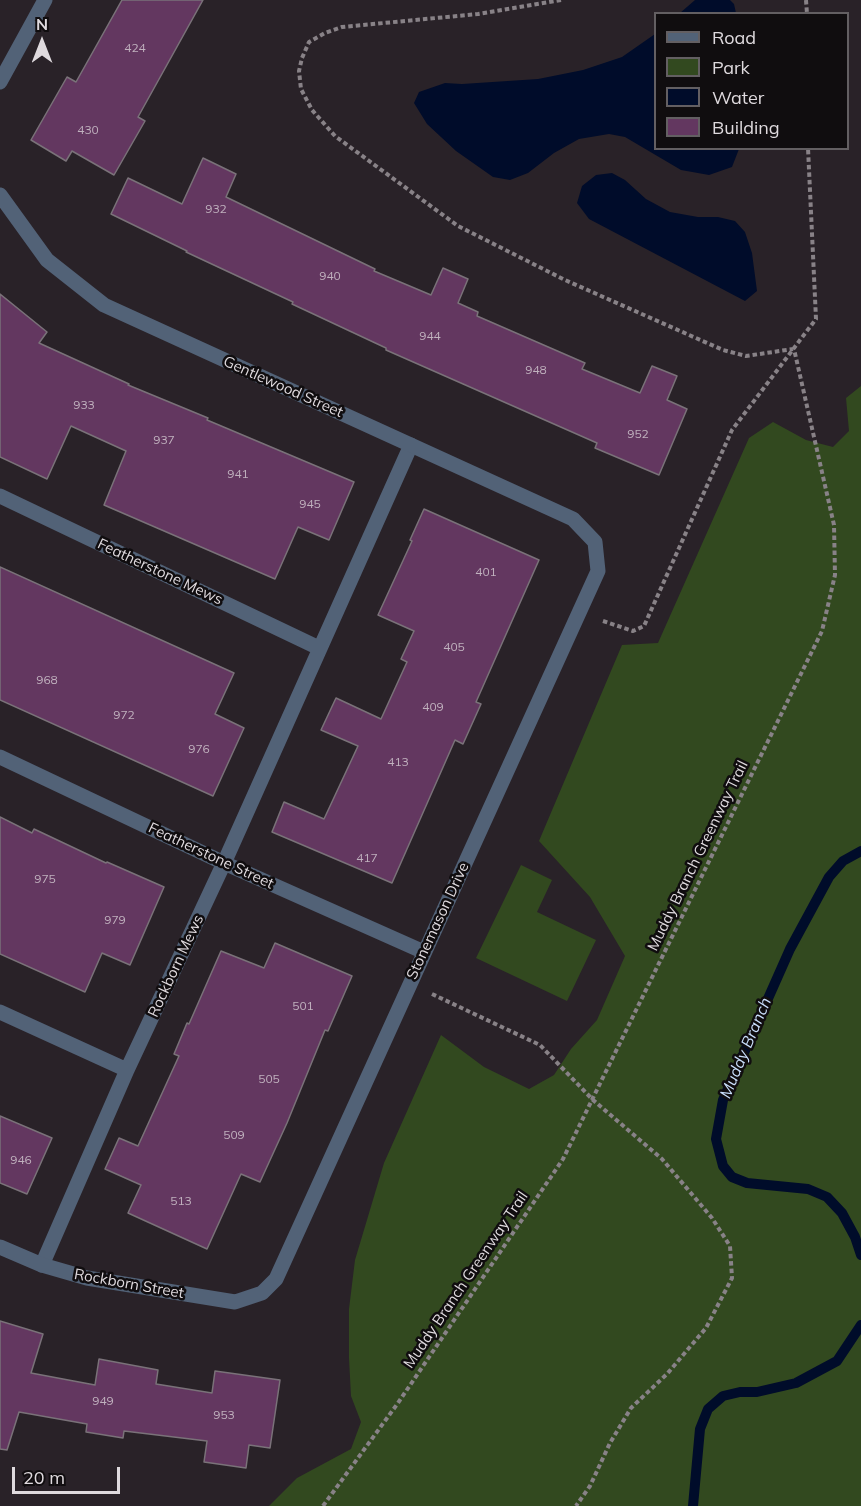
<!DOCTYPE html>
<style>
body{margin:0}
#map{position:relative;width:861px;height:1506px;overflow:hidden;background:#292228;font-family:Mulish,sans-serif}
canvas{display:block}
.legend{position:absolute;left:654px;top:12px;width:195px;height:138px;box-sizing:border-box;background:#100d0f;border:2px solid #635f62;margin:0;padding:8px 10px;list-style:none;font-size:18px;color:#dfdade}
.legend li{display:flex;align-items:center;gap:12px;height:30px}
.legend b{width:30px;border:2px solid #635f62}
.north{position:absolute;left:12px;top:12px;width:60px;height:60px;-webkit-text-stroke:4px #100d0f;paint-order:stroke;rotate:0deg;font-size:16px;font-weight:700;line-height:24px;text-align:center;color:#dfdade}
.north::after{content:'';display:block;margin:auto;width:21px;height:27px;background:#dfdade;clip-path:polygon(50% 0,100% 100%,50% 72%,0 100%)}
.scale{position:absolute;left:12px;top:1467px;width:108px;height:27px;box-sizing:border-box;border:3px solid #dfdade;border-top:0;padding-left:8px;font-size:18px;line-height:21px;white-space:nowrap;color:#dfdade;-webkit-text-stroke:4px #100d0f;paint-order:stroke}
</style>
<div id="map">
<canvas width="861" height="1506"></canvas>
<ul class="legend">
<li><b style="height:8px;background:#526277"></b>Road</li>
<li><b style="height:16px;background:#32491f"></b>Park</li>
<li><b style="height:16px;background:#000c2a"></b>Water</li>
<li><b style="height:16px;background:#633760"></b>Building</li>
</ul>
<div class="north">N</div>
<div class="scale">20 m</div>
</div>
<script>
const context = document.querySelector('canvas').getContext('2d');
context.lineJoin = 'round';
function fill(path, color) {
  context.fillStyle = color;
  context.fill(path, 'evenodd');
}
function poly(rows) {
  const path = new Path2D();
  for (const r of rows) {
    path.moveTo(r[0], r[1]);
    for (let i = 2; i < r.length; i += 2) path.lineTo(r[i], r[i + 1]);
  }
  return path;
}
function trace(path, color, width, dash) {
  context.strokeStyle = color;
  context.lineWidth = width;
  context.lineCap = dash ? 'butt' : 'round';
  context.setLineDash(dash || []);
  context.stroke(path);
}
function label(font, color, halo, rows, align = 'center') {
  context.font = font + ' Mulish,sans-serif';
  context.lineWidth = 5;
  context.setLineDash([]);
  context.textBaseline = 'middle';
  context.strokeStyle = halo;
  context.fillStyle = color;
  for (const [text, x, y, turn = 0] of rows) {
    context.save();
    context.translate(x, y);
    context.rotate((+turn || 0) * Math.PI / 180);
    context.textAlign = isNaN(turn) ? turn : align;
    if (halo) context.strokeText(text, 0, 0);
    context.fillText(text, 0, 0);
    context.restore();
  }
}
const green = poly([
 [861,386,861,1506,269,1506,297,1478,351,1449,361,1422,351,1396,349,1358,349,1309,355,1260,384,1163,441,1035,484,1067,529,1089,554,1075,571,1049,597,1020,625,956,590,897,539,841,622,645,658,643,749,438,773,422,806,440,833,447,849,431,846,398],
 [521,865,552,880,537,912,596,940,567,1001,476,958]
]);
const water = poly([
 [695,0,730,0,734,4,736,13,680,13],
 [655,34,656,148,739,149,732,167,709,175,681,170,625,137,609,134,579,139,554,153,528,173,510,180,493,177,456,151,427,124,414,103,419,92,445,83,462,84,538,79,583,70,622,57],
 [612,173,625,180,646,199,670,212,698,217,718,217,735,221,745,232,752,253,757,291,745,301,589,219,577,203,582,186,596,175]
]);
const stream = poly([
 [861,851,843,861,829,877,790,949,723,1100,716,1139,723,1166,732,1177,747,1183,808,1189,827,1197,842,1213,855,1237,861,1255],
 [693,1506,700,1429,708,1409,723,1396,740,1392,757,1392,796,1383,837,1361,861,1325]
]);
const building = poly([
 [122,0,203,0,138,117,145,121,114,175,72,151,66,161,31,140,67,77,76,82,122,0],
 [203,158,236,174,226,197,375,269,374,271,431,295,443,268,468,279,458,303,478,312,477,316,585,363,582,369,640,393,652,366,677,376,667,400,687,409,659,475,595,448,597,443,386,350,386,348,292,304,293,302,186,252,187,251,111,214,128,178,182,204,203,158],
 [0,294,47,332,39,343,129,384,128,385,208,418,207,420,354,482,329,540,298,527,275,579,104,505,126,451,71,426,47,479,0,457,0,294],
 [424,509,539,560,476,702,481,704,463,744,455,740,392,883,272,832,284,802,324,819,358,746,321,730,336,698,381,719,407,662,401,659,414,631,378,615,412,541,410,540,424,509],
 [0,567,234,673,215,714,244,728,213,796,0,700,0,567],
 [0,817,32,833,34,829,106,863,107,862,164,887,130,965,102,953,85,992,0,954,0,817],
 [275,943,352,976,328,1031,325,1030,287,1123,260,1182,241,1174,207,1249,128,1213,141,1185,105,1169,119,1138,138,1146,179,1056,174,1054,187,1023,189,1024,221,951,264,968,275,943],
 [0,1116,52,1138,27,1194,0,1183,0,1116],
 [0,1321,43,1334,31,1373,95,1385,99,1359,158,1370,156,1384,212,1393,215,1371,280,1380,270,1448,249,1445,246,1468,204,1462,207,1441,124,1431,123,1438,86,1432,87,1424,19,1412,7,1450,0,1449,0,1321]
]);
const path = poly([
 [561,0,478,14,342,27,325,33,309,42,302,58,299,71,301,89,312,110,335,136,458,226,565,280,723,350,746,356,793,349],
 [806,0,807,14],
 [603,621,633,631,644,626,732,430,816,319,808,148],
 [432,994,540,1045,593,1100,662,1159,712,1218,730,1246,732,1278,706,1328,667,1374,631,1408,610,1443,590,1486,576,1506],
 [323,1506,398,1403,563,1159,822,631,835,575,834,525,794,349]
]);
const lane = poly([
 [0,496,319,648],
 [0,1012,127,1070],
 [42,1265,127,1070,224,863,411,445]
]);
const street = poly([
 [0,82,45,0],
 [0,195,47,260,104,305,573,519,595,542,598,571,276,1279,262,1293,235,1302,87,1278,42,1265,0,1247],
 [0,757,224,863,424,952]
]);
const numberNames = [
 ["424",135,48],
 ["430",88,130],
 ["932",216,209],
 ["940",330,276],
 ["944",430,336],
 ["948",536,370],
 ["933",84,405],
 ["952",638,434],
 ["937",164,440],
 ["941",238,474],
 ["945",310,504],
 ["401",486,572],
 ["405",454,647],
 ["968",47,680],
 ["409",433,707],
 ["972",124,715],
 ["976",199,749],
 ["413",398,762],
 ["417",367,858],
 ["975",45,879],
 ["979",115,920],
 ["501",303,1006],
 ["505",269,1079],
 ["509",234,1135],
 ["946",21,1160],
 ["513",181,1201],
 ["949",103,1401],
 ["953",224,1415]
];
const streetNames = [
 ["Gentlewood Street",283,387,24],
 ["Featherstone Mews",160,572,25],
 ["Featherstone Street",211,856,25],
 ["Muddy Branch Greenway Trail",698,856,-64],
 ["Stonemason Drive",438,921,-65],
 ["Rockborn Mews",176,966,-65],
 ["Muddy Branch Greenway Trail",466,1280,-56],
 ["Rockborn Street",129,1284,10]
];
const waterNames = [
 ["Muddy Branch",746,1048,-67]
];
fill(green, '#32491f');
fill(water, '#000c2a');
trace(stream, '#000c2a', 10);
fill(building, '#633760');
trace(building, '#7a7279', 1.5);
trace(path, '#888287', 4, [4.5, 3]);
trace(lane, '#526277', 15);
trace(street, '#526277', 15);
label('12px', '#c0b1be', null, numberNames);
label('15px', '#dfdade', '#100d0f', streetNames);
label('italic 16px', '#cadffc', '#100d0f', waterNames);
</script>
